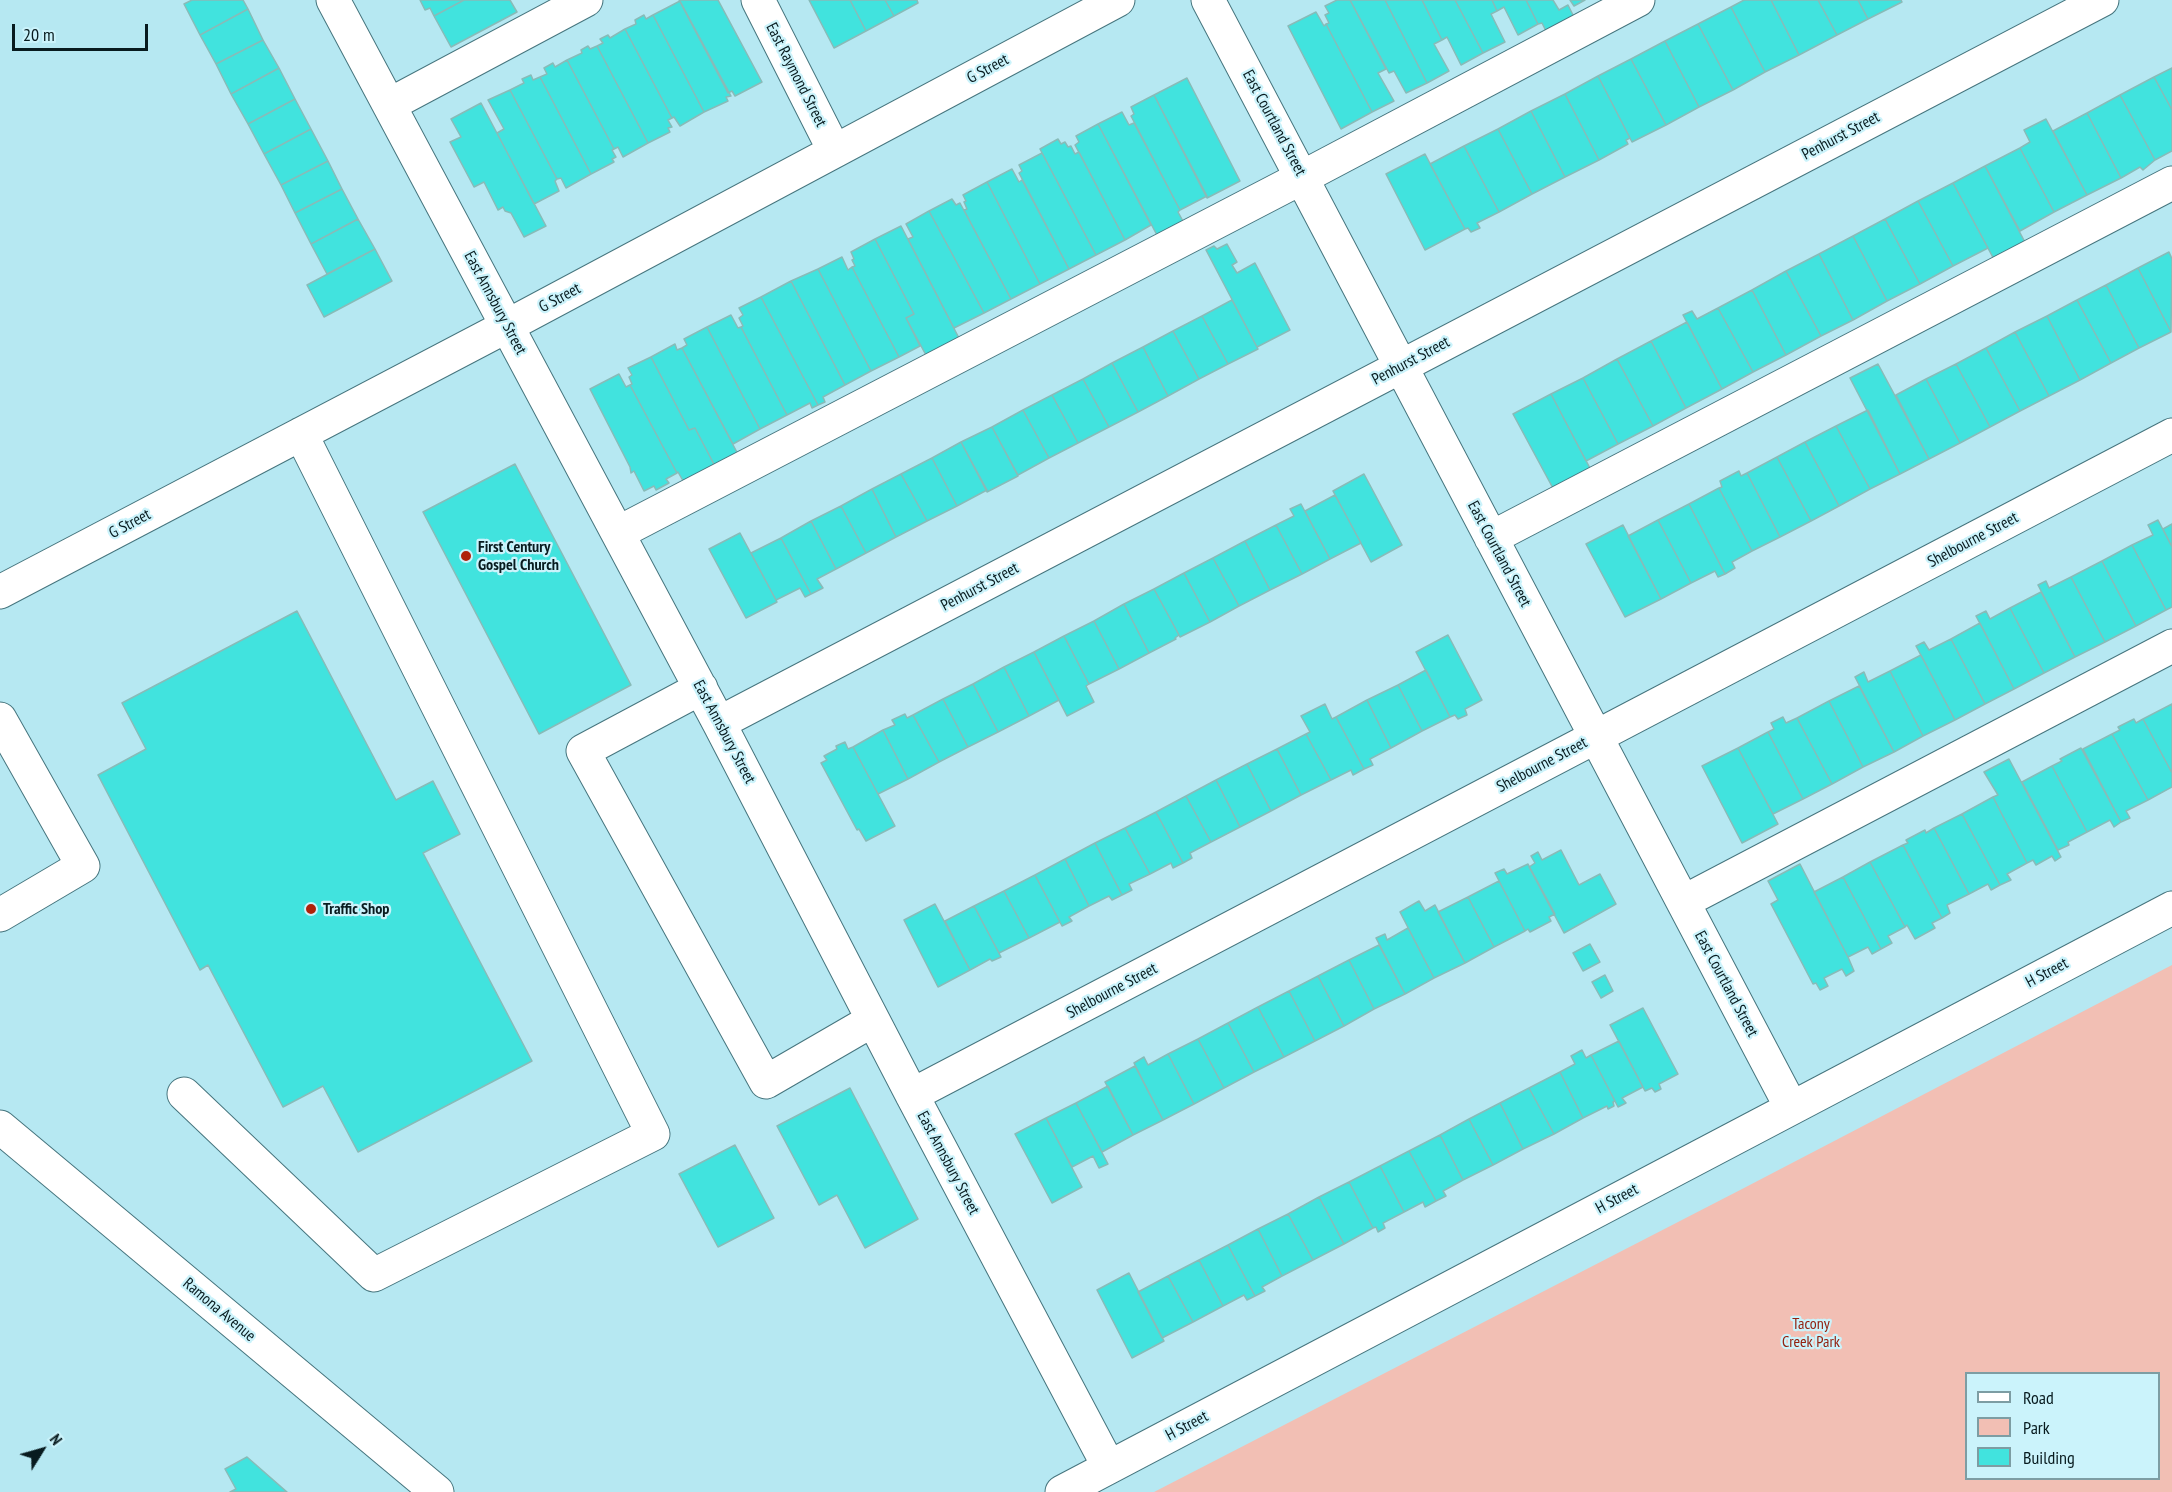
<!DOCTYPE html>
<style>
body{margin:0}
#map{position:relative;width:2172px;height:1492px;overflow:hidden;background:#b6e8f2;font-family:"PT Sans Narrow",sans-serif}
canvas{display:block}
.legend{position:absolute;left:1965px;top:1372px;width:195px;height:108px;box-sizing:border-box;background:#cbf3fb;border:2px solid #7d9da3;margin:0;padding:8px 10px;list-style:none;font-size:18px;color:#081b1f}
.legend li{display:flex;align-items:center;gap:12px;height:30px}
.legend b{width:30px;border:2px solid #7d9da3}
.north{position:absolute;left:12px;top:1420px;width:60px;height:60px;-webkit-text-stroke:4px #cbf3fb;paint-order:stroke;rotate:53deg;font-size:16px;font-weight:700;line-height:24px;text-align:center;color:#081b1f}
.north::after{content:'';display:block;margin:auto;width:21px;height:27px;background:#081b1f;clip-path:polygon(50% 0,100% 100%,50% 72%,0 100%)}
.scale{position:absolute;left:12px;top:24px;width:136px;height:27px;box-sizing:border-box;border:3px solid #081b1f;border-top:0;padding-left:8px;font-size:18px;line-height:21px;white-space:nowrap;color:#081b1f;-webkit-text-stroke:4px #cbf3fb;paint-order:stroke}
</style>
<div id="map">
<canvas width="2172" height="1492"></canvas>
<ul class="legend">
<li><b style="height:8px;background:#fff"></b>Road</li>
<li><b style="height:16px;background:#f2bfb4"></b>Park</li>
<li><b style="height:16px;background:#41e3de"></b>Building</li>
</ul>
<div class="north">N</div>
<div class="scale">20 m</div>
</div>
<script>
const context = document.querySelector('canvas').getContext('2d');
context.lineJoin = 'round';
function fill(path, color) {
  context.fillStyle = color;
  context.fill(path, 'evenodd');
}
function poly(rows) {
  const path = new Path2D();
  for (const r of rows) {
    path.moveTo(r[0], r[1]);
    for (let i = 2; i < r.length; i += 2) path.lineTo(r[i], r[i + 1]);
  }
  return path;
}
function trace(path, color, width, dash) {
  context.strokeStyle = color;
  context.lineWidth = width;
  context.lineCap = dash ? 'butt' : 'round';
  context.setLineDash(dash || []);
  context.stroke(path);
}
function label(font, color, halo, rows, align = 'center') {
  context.font = font + ' "PT Sans Narrow",sans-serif';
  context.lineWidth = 4.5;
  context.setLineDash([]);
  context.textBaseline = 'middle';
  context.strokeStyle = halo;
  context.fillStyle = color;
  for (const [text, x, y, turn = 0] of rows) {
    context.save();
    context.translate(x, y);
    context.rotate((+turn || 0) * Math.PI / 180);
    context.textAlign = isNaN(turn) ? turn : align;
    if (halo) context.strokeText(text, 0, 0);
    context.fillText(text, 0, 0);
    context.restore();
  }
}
const green = poly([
 [2172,965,2172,1492,1154,1492,1744,1188],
 [1966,1374,2158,1374,2158,1478,1966,1478]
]);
const building = poly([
 [192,0,243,0,248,9,200,35,184,4,192,0],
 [420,0,464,0,434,16,430,8,425,10,420,0],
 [464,0,510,0,517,12,451,47,434,16,464,0],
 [679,0,718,0,762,82,735,96,732,91,728,93,679,0],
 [809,0,850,0,866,31,834,48,809,0],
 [850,0,885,0,894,16,866,31,850,0],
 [885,0,917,0,918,3,894,16,885,0],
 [1337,0,1350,0,1386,69,1378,73,1394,101,1372,112,1326,24,1329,23,1325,15,1329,13,1325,6,1337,0],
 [1350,0,1385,0,1427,83,1406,93,1394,71,1389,73,1350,0],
 [1385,0,1422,0,1442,40,1434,44,1449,71,1427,83,1385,0],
 [1422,0,1455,0,1483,53,1461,65,1447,37,1442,40,1422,0],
 [1455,0,1492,0,1497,11,1491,14,1505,42,1483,53,1455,0],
 [1492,0,1526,0,1538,24,1518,35,1504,7,1497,11,1492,0],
 [1526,0,1553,0,1559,10,1568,5,1576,21,1548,35,1542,23,1538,24,1526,0],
 [1570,0,1585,0,1574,6,1570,0],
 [1744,0,1771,0,1799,55,1765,72,1731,7,1744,0],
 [1771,0,1818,0,1837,35,1799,55,1771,0],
 [1818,0,1858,0,1868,19,1837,35,1818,0],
 [1858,0,1901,0,1902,2,1868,19,1858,0],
 [680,1,731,96,726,97,728,101,704,112,653,15,680,1],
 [1731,7,1765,72,1733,90,1698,24,1731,7],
 [248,9,263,40,216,64,200,35,248,9],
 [1316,12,1324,26,1326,24,1372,112,1341,129,1288,26,1316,12],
 [644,15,646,19,653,15,704,112,680,126,674,117,672,118,625,29,636,24,635,20,644,15],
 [1698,24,1733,90,1699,107,1665,41,1698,24],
 [625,29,672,118,668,120,672,127,668,128,670,132,648,143,597,46,603,43,600,39,608,35,610,38,625,29],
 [263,40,279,68,231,94,216,64,263,40],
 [1665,41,1699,107,1666,125,1631,59,1665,41],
 [588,46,590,49,597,46,648,143,623,157,618,147,614,149,567,60,582,53,581,50,588,46],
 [1631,59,1666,125,1632,142,1598,76,1631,59],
 [567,60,614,149,612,150,616,157,612,159,614,162,591,174,540,77,547,74,544,68,553,63,555,67,567,60],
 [279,68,295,99,248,124,231,94,279,68],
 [2172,68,2172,110,2154,77,2172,68],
 [531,75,533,80,540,77,591,174,566,188,561,178,557,179,510,90,524,83,522,79,531,75],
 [1598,76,1630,138,1626,140,1628,144,1599,160,1565,94,1598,76],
 [2154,77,2172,110,2172,151,2155,160,2120,95,2154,77],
 [1187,78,1240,181,1207,198,1154,95,1187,78],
 [510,90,557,179,555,181,559,191,534,204,497,133,504,129,488,100,510,90],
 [1565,94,1599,160,1565,177,1531,111,1565,94],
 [1154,95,1207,196,1180,210,1131,116,1134,114,1131,107,1154,95],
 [2120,95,2155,160,2143,170,2140,167,2121,178,2087,113,2120,95],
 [295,99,311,129,264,154,248,124,295,99],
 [481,103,546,226,524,237,511,213,505,211,503,207,498,210,484,182,474,187,450,142,461,137,451,119,481,103],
 [1531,111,1565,177,1532,194,1498,129,1531,111],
 [1122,112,1129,125,1134,123,1180,210,1178,212,1184,223,1158,237,1098,124,1122,112],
 [2087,113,2121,178,2087,195,2053,131,2087,113],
 [2046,119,2087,195,2054,212,2020,148,2030,142,2024,130,2046,119],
 [1098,124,1151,225,1125,240,1075,145,1079,142,1076,136,1098,124],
 [311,129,328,161,281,185,264,154,311,129],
 [1498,129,1532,194,1499,212,1464,146,1498,129],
 [1058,139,1061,144,1065,142,1068,147,1071,146,1075,154,1079,152,1125,240,1096,255,1040,149,1058,139],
 [1464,146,1499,212,1477,223,1480,228,1471,232,1468,228,1465,229,1430,164,1464,146],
 [2020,148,2054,212,2020,231,1985,166,2020,148],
 [1042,153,1096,255,1069,269,1019,173,1022,171,1019,165,1042,153],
 [1425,154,1465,229,1425,250,1386,174,1425,154],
 [328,161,342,189,295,213,281,185,328,161],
 [1985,166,2028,248,1997,265,1953,183,1985,166],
 [1012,169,1019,182,1022,180,1069,269,1040,284,987,182,1012,169],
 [987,182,1040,284,1011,299,964,210,967,209,964,202,966,201,963,195,987,182],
 [1953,183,1988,248,1953,266,1918,201,1953,183],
 [342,189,358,219,311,244,295,213,342,189],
 [952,199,956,205,960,203,1011,299,984,313,929,211,952,199],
 [1918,201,1953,266,1920,284,1885,219,1918,201],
 [929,211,984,313,954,328,908,239,913,237,906,224,929,211],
 [358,219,375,249,327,274,311,244,358,219],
 [1885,219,1920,284,1887,301,1853,236,1885,219],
 [901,226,960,340,927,357,906,318,914,314,875,239,901,226],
 [1853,236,1887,301,1853,320,1819,254,1853,236],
 [875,239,914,314,906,318,920,346,899,357,852,267,855,266,852,260,854,259,851,252,875,239],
 [1227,244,1237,262,1232,265,1237,273,1255,263,1290,330,1257,347,1206,250,1214,246,1217,249,1227,244],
 [375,249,392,281,324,317,307,285,375,249],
 [2169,252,2172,259,2171,332,2138,268,2169,252],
 [1819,254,1853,320,1821,336,1786,271,1819,254],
 [842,257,848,270,852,267,899,357,871,371,818,269,842,257],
 [2138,268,2171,332,2139,348,2106,285,2138,268],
 [818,269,871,371,845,385,791,281,818,269],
 [1786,271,1821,336,1786,355,1752,290,1786,271],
 [791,281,845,385,823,397,825,402,818,405,761,297,791,281],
 [2106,285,2139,348,2111,363,2077,300,2106,285],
 [1752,290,1786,355,1753,372,1718,308,1752,290],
 [761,297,818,405,812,408,810,403,787,415,741,327,743,326,739,318,743,315,739,308,761,297],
 [1232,300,1258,349,1228,364,1202,316,1232,300],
 [2077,300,2111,363,2080,380,2047,316,2077,300],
 [1718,308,1753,372,1722,389,1683,315,1692,311,1697,319,1718,308],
 [731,315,738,328,741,327,787,415,760,429,707,327,731,315],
 [1202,316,1228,364,1199,379,1173,331,1202,316],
 [2047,316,2080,380,2049,396,2015,332,2047,316],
 [1687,322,1722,389,1686,408,1651,341,1687,322],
 [707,327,760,429,733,444,682,348,687,345,684,339,707,327],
 [1173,331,1199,379,1168,396,1143,347,1173,331],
 [2015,332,2049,396,2020,411,1986,348,2015,332],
 [1651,341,1686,408,1653,426,1617,359,1651,341],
 [675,344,677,350,682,348,740,458,717,470,695,428,689,430,651,357,675,344],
 [1143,347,1168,396,1138,412,1112,363,1143,347],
 [1986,348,2020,411,1990,427,1956,364,1986,348],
 [651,357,689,430,695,428,717,470,686,486,678,472,677,473,630,385,632,384,629,377,632,375,628,368,651,357],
 [1617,359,1653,426,1618,444,1583,378,1617,359],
 [1112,363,1138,412,1109,427,1083,379,1112,363],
 [1878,364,1929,459,1900,474,1850,378,1878,364],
 [1956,364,1990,427,1960,443,1926,379,1956,364],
 [619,374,626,387,630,385,677,473,666,479,669,483,656,490,654,486,644,491,634,471,631,473,630,467,590,389,619,374],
 [1583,378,1618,444,1586,461,1551,394,1583,378],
 [1083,379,1109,427,1078,443,1052,395,1083,379],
 [1926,379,1960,443,1929,459,1896,395,1926,379],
 [1551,394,1592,472,1555,492,1513,414,1551,394],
 [1052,395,1078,443,1049,458,1023,410,1052,395],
 [1023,410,1049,458,1018,475,992,427,1023,410],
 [1868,410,1900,474,1870,489,1836,426,1868,410],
 [1836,426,1870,489,1839,506,1805,442,1836,426],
 [992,427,1018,476,987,492,961,442,992,427],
 [961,442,987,490,957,506,932,458,961,442],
 [1805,442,1839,506,1811,521,1777,457,1805,442],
 [1777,457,1811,521,1780,537,1747,473,1777,457],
 [932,458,957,506,927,521,901,474,932,458],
 [515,464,631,685,539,734,423,512,515,464],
 [1739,471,1741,476,1747,473,1780,537,1752,551,1719,488,1722,487,1720,481,1739,471],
 [901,474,927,521,896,537,872,489,901,474],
 [1364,474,1402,545,1371,562,1333,491,1364,474],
 [1719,488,1752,551,1732,562,1735,568,1725,574,1689,504,1719,488],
 [872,489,896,537,866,553,841,506,872,489],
 [1335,495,1361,543,1330,559,1305,511,1335,495],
 [1301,504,1330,559,1302,574,1276,525,1294,516,1290,509,1301,504],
 [1689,504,1725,574,1718,577,1715,571,1691,583,1658,520,1689,504],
 [841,506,866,553,836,569,811,521,841,506],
 [1658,520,1691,583,1661,599,1628,536,1658,520],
 [2158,520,2172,547,2172,607,2166,610,2132,545,2153,535,2148,525,2158,520],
 [811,521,836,569,817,579,823,588,811,594,781,538,811,521],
 [2172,524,2172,547,2163,529,2172,524],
 [1276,525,1302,574,1270,590,1245,541,1276,525],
 [1623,525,1661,599,1625,617,1586,544,1623,525],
 [740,533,777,602,746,618,709,549,740,533],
 [781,538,811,594,805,597,800,588,776,600,751,553,781,538],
 [1245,541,1270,590,1239,606,1213,558,1245,541],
 [2132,545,2166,610,2136,626,2102,561,2132,545],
 [1213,558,1239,606,1210,622,1184,573,1213,558],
 [2102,561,2136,626,2105,642,2071,577,2102,561],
 [1184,573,1210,622,1180,637,1154,589,1184,573],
 [2071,577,2105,642,2075,657,2038,585,2046,581,2049,588,2071,577],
 [1154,589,1179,635,1175,638,1176,639,1149,653,1124,604,1154,589],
 [2041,592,2075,657,2044,673,2010,608,2041,592],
 [1124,604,1149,653,1119,669,1094,621,1124,604],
 [2010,608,2044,673,2014,689,1976,616,1986,611,1990,619,2010,608],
 [297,611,396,800,433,781,460,834,423,853,532,1061,358,1152,323,1086,283,1107,208,965,200,970,98,775,146,749,122,703,297,611],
 [1094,621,1119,669,1089,684,1064,636,1094,621],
 [1980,623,2014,689,1985,704,1951,639,1980,623],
 [1448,635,1482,700,1465,709,1467,715,1458,719,1455,715,1450,717,1416,652,1448,635],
 [1064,636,1089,684,1086,686,1094,702,1067,716,1034,652,1064,636],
 [1951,639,1985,704,1955,720,1916,646,1924,642,1929,650,1951,639],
 [1034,652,1059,700,1029,716,1004,667,1034,652],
 [1921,655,1955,720,1923,736,1890,671,1921,655],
 [1004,667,1029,716,998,732,973,684,1004,667],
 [1426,670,1450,717,1422,731,1398,685,1426,670],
 [1890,671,1923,736,1894,752,1855,677,1864,672,1868,682,1890,671],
 [973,684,998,732,968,747,943,699,973,684],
 [1398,685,1422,731,1391,748,1367,700,1398,685],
 [1859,686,1894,752,1863,767,1829,701,1859,686],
 [943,699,968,747,939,762,913,715,943,699],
 [1367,700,1391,748,1370,759,1373,765,1364,769,1336,717,1367,700],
 [1829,701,1863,767,1832,784,1797,718,1829,701],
 [1325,704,1332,719,1336,717,1364,769,1353,775,1351,770,1331,780,1306,734,1310,732,1301,716,1325,704],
 [2172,704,2172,773,2143,719,2172,704],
 [905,714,907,718,913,715,939,762,908,779,883,730,895,725,892,720,905,714],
 [1783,717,1786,723,1797,718,1832,784,1803,799,1768,732,1774,729,1771,723,1783,717],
 [2134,719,2136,723,2143,719,2172,773,2172,787,2148,800,2112,734,2120,730,2118,727,2134,719],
 [883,730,908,779,878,794,853,747,883,730],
 [1768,732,1803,799,1773,814,1738,748,1768,732],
 [1306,734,1331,780,1301,795,1277,749,1306,734],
 [2112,734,2148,800,2126,811,2130,818,2121,822,2083,749,2112,734],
 [845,742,848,749,853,747,895,826,866,841,859,829,857,830,821,763,827,760,824,756,837,749,836,746,845,742],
 [1738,748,1778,824,1742,843,1702,766,1738,748],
 [2081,748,2121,822,2114,827,2110,820,2087,832,2052,766,2062,761,2060,759,2081,748],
 [1277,749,1301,795,1271,811,1247,764,1277,749],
 [2009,759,2061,857,2055,861,2052,856,2036,865,2033,860,2027,863,1993,797,1998,795,1984,772,2009,759],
 [1247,764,1271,811,1240,827,1216,780,1247,764],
 [2052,766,2087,832,2068,842,2069,845,2058,850,2022,782,2052,766],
 [1216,780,1240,827,1211,842,1186,796,1216,780],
 [1186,796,1211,842,1190,853,1192,858,1183,863,1156,812,1186,796],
 [1993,797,2027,863,2007,874,2011,880,2000,885,1962,814,1993,797],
 [1156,812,1183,863,1173,868,1171,863,1150,874,1125,828,1156,812],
 [1962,814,2000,885,1991,890,1988,884,1969,894,1934,828,1962,814],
 [1125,828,1150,874,1129,884,1132,890,1122,895,1095,843,1125,828],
 [1934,828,1969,894,1947,905,1950,913,1942,918,1903,845,1908,843,1906,840,1925,830,1926,833,1934,828],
 [1095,843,1122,895,1112,900,1109,896,1089,906,1065,859,1095,843],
 [1903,845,1942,918,1932,923,1935,928,1915,939,1907,925,1905,927,1870,862,1903,845],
 [1561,850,1579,885,1600,874,1616,904,1564,933,1529,867,1535,863,1531,856,1538,852,1542,860,1561,850],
 [1065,859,1089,906,1069,917,1072,921,1062,926,1035,875,1065,859],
 [1870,862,1905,927,1888,936,1892,943,1881,949,1843,877,1870,862],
 [1528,864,1555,914,1549,917,1551,921,1530,932,1528,929,1525,931,1495,873,1504,869,1507,874,1528,864],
 [1800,864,1848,957,1854,971,1846,976,1842,969,1824,978,1828,986,1820,990,1816,983,1813,984,1771,904,1778,900,1768,881,1800,864],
 [1035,875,1060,922,1029,938,1004,891,1035,875],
 [1843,877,1881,949,1872,954,1868,947,1848,957,1814,892,1843,877],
 [1499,881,1525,931,1494,947,1468,897,1499,881],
 [1004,891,1029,938,999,953,974,906,1004,891],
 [1468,897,1494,947,1465,963,1438,912,1468,897],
 [1419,901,1425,911,1435,905,1465,963,1434,978,1400,912,1419,901],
 [935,904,970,970,938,987,904,920,935,904],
 [974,906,1001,957,992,961,990,959,970,970,945,921,974,906],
 [1408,928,1434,978,1405,994,1376,938,1385,934,1387,940,1408,928],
 [1590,944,1600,962,1583,971,1573,953,1590,944],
 [1379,945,1405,994,1374,1009,1349,960,1379,945],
 [1349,960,1374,1009,1344,1026,1318,976,1349,960],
 [1605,975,1613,991,1601,998,1592,982,1605,975],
 [1318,976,1344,1026,1315,1041,1289,991,1318,976],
 [1289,991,1315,1041,1284,1057,1258,1007,1289,991],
 [1258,1007,1284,1057,1254,1072,1228,1023,1258,1007],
 [1643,1008,1678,1074,1659,1084,1661,1089,1655,1092,1652,1088,1645,1091,1610,1025,1643,1008],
 [1228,1023,1254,1072,1224,1088,1198,1039,1228,1023],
 [1198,1039,1224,1088,1194,1104,1168,1054,1198,1039],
 [1619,1041,1643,1087,1622,1098,1626,1103,1618,1107,1591,1055,1619,1041],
 [1582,1050,1586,1058,1591,1055,1615,1101,1613,1102,1614,1106,1608,1109,1607,1106,1583,1118,1560,1072,1575,1064,1571,1056,1582,1050],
 [1168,1054,1194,1104,1163,1120,1134,1063,1144,1057,1148,1065,1168,1054],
 [1135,1066,1163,1120,1133,1135,1105,1082,1135,1066],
 [1560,1072,1583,1118,1554,1134,1529,1088,1560,1072],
 [1108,1086,1133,1135,1102,1152,1076,1103,1108,1086],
 [850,1088,918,1219,865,1248,837,1195,819,1205,777,1126,850,1088],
 [1529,1088,1554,1134,1523,1149,1500,1103,1529,1088],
 [1076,1103,1108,1164,1099,1168,1093,1156,1072,1167,1046,1118,1076,1103],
 [1500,1103,1523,1149,1493,1165,1469,1119,1500,1103],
 [1046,1118,1082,1187,1052,1203,1015,1134,1046,1118],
 [1469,1119,1493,1165,1463,1180,1440,1135,1469,1119],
 [1440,1135,1463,1180,1443,1191,1446,1196,1436,1201,1409,1151,1440,1135],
 [735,1145,774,1218,718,1247,679,1174,735,1145],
 [1409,1151,1436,1201,1425,1207,1423,1202,1404,1212,1380,1166,1409,1151],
 [1380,1166,1404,1212,1383,1223,1385,1228,1378,1232,1376,1227,1373,1228,1349,1182,1380,1166],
 [1349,1182,1373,1228,1344,1244,1319,1197,1349,1182],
 [1319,1197,1344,1244,1313,1260,1288,1214,1319,1197],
 [1288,1214,1313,1260,1282,1276,1258,1229,1288,1214],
 [1258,1229,1282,1276,1262,1287,1265,1291,1255,1296,1228,1245,1258,1229],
 [1228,1245,1255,1296,1247,1300,1244,1295,1223,1306,1199,1260,1228,1245],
 [1199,1260,1223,1306,1193,1322,1168,1276,1199,1260],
 [1129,1273,1164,1341,1132,1358,1097,1290,1129,1273],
 [1168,1276,1193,1322,1162,1338,1138,1292,1168,1276],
 [247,1457,287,1492,230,1492,236,1489,225,1469,247,1457]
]);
const minor = poly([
 [333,0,719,723,912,1095,1109,1467],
 [758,0,834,150],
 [1208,0,1791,1107],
 [389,105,586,0],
 [618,533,1303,177,1638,0],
 [1491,538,2172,183],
 [0,592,507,326,1118,0],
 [701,688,583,751,766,1082,873,1020],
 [0,719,83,866,0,915],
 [719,723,2102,0],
 [1683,902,2172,646],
 [184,1094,374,1275,653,1134,301,434],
 [912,1095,2172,435],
 [0,1127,437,1492],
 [1062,1492,2172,908]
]);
const markers = [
 [466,556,6,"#af2109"],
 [311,909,6,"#af2109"]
];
const streetNames = [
 ["G Street",988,69,-28],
 ["East Raymond Street",796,75,63],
 ["East Courtland Street",1274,123,62],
 ["Penhurst Street",1841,136,-28],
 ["G Street",560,298,-28],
 ["East Annsbury Street",495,303,62],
 ["Penhurst Street",1411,361,-28],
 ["G Street",130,524,-28],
 ["Shelbourne Street",1973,540,-28],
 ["East Courtland Street",1499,554,62],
 ["Penhurst Street",980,587,-28],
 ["East Annsbury Street",724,732,62],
 ["Shelbourne Street",1542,765,-28],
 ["H Street",2047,973,-28],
 ["East Courtland Street",1726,984,62],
 ["Shelbourne Street",1112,991,-28],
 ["East Annsbury Street",948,1163,62],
 ["H Street",1617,1199,-28],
 ["Ramona Avenue",219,1310,40],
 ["H Street",1187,1426,-28]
];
const poiNames = [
 ["First Century",478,547],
 ["Gospel Church",478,565],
 ["Traffic Shop",323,909]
];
const parkNames = [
 ["Tacony",1811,1324],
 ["Creek Park",1811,1342]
];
fill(green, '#f2bfb4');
fill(building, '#41e3de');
trace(building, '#88bbb8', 1.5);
trace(minor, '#46757e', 35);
trace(minor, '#fff', 33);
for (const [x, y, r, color] of markers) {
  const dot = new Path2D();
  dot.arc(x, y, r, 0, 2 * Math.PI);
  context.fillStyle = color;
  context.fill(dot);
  trace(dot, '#cbf3fb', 2);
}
label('16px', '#081b1f', '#cbf3fb', streetNames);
label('bold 16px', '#081b1f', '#cbf3fb', poiNames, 'left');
label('16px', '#93200e', '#cbf3fb', parkNames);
</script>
